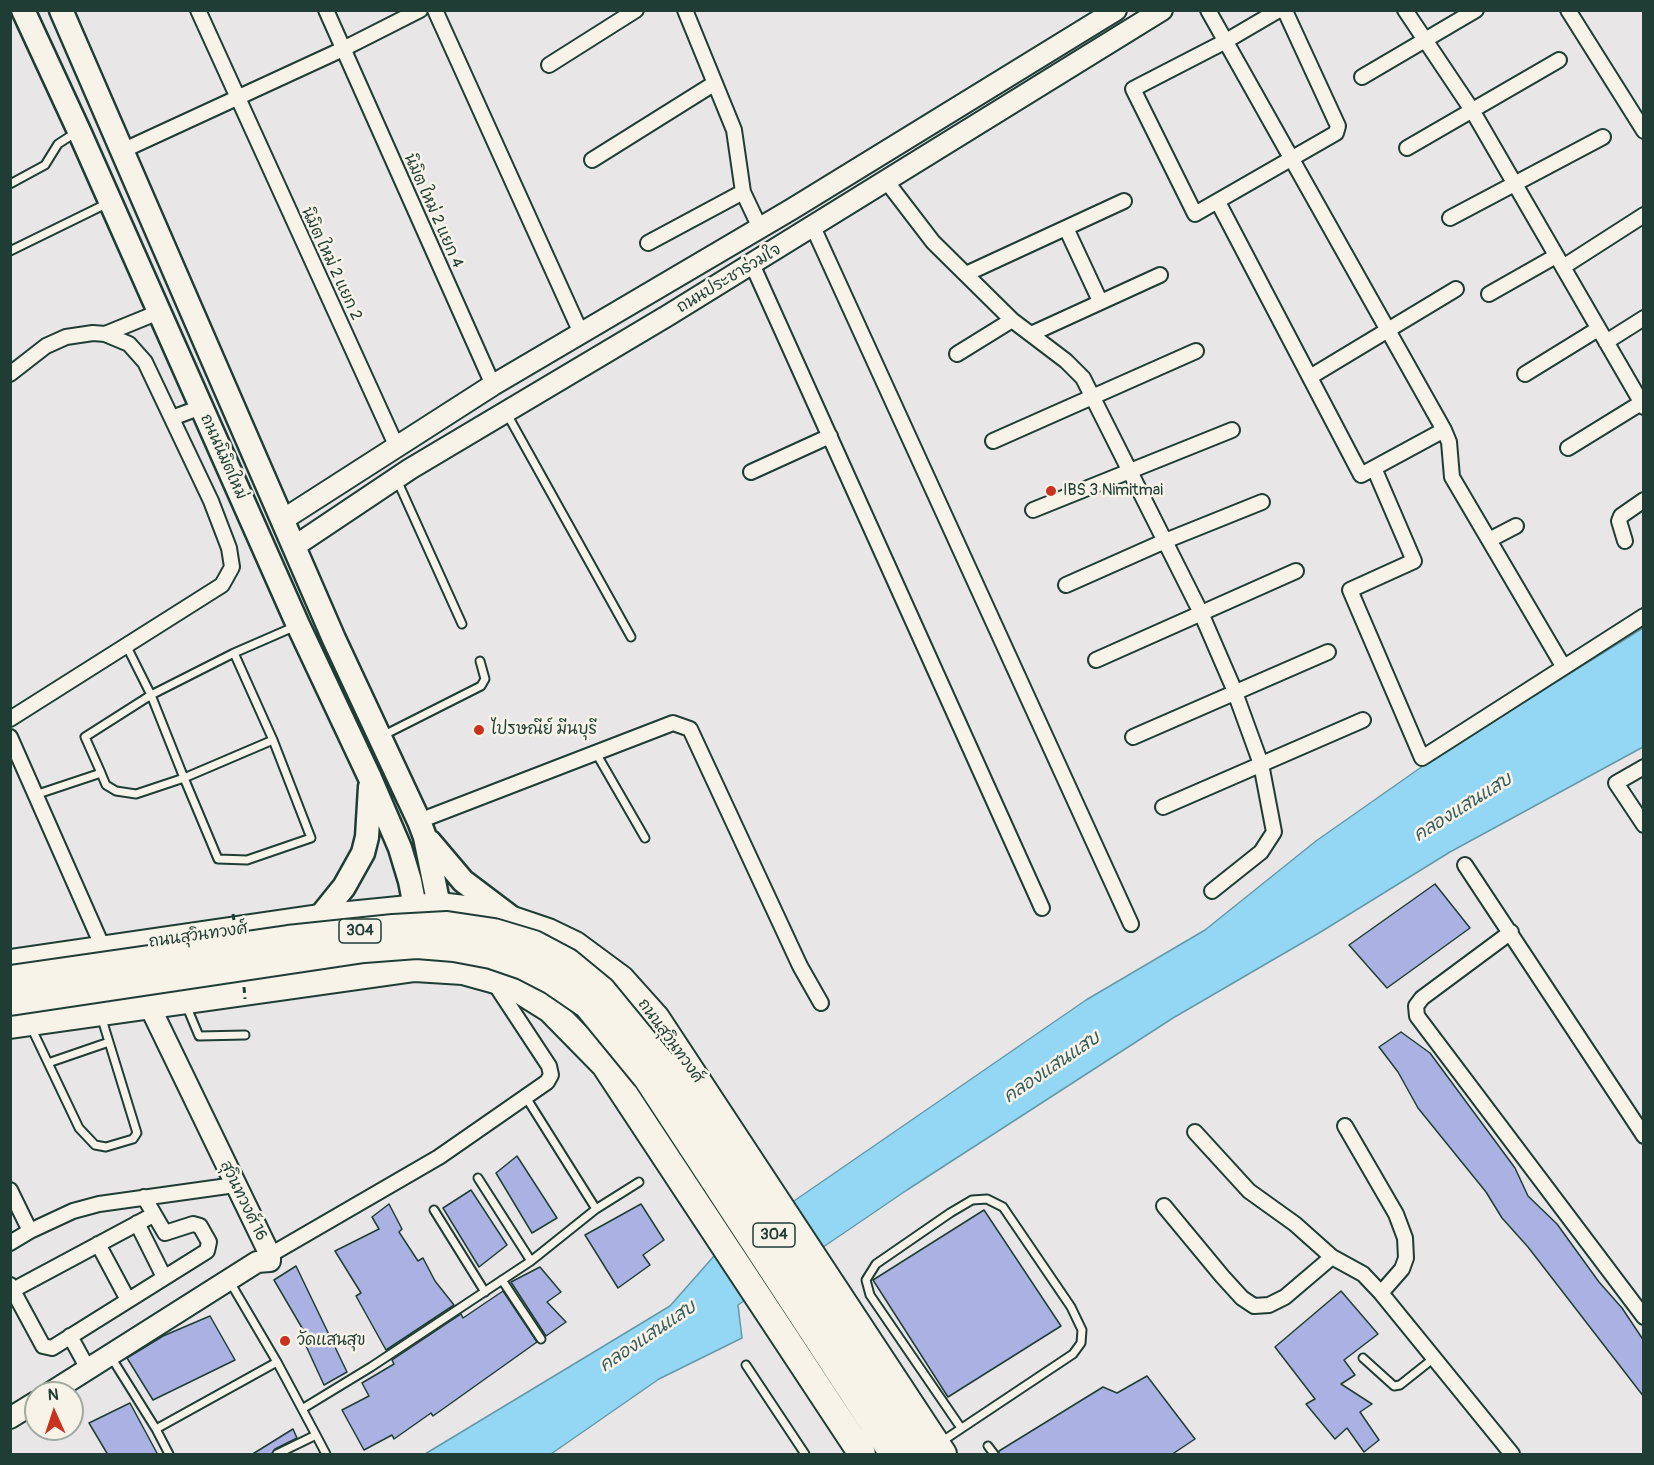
<!DOCTYPE html>
<meta charset="utf-8">
<style>
body{margin:0}
#map{position:relative;width:1654px;height:1465px;overflow:hidden;background:#e8e6e7;font-family:Pangolin,sans-serif}
canvas{display:block}
.frame{position:absolute;inset:0;border:12px solid #1f3d34;pointer-events:none}
.north{position:absolute;left:24px;top:1381px;width:60px;height:60px;box-sizing:border-box;background:#f7f3e8;border:2px solid #a1aaa0;border-radius:50%;rotate:357deg;font-size:16px;font-weight:700;line-height:24px;text-align:center;color:#1f3d34}
.north::after{content:'';display:block;margin:auto;width:21px;height:27px;background:#c8321e;clip-path:polygon(50% 0,100% 100%,50% 72%,0 100%)}
</style>
<div id="map">
<canvas width="1654" height="1465"></canvas>
<div class="frame"></div>
<div class="north">N</div>
</div>
<script>
const context = document.querySelector('canvas').getContext('2d');
context.lineJoin = 'round';
function fill(path, color) {
  context.fillStyle = color;
  context.fill(path, 'evenodd');
}
function poly(rows) {
  const path = new Path2D();
  for (const r of rows) {
    path.moveTo(r[0], r[1]);
    for (let i = 2; i < r.length; i += 2) path.lineTo(r[i], r[i + 1]);
  }
  return path;
}
function trace(path, color, width, dash) {
  context.strokeStyle = color;
  context.lineWidth = width;
  context.lineCap = dash ? 'butt' : 'round';
  context.setLineDash(dash || []);
  context.stroke(path);
}
function label(font, color, halo, rows, align = 'center') {
  context.font = font + ' Pangolin,"Playpen Sans Thai",sans-serif';
  context.lineWidth = 5;
  context.setLineDash([]);
  context.textBaseline = 'middle';
  context.strokeStyle = halo;
  context.fillStyle = color;
  for (const [text, x, y, turn = 0] of rows) {
    context.save();
    context.translate(x, y);
    context.rotate((+turn || 0) * Math.PI / 180);
    context.textAlign = isNaN(turn) ? turn : align;
    if (halo) context.strokeText(text, 0, 0);
    context.fillText(text, 0, 0);
    context.restore();
  }
}
const water = poly([
 [1643,628,1643,747,1450,852,1319,933,1173,1018,907,1190,738,1305,742,1338,659,1379,551,1454,425,1454,670,1306,714,1256,1086,1000,1205,930,1316,841,1440,754,1643,628]
]);
const building = poly([
 [1435,884,1470,928,1387,988,1349,945,1435,884],
 [1401,1032,1430,1053,1515,1168,1528,1196,1557,1224,1599,1282,1622,1308,1644,1341,1644,1397,1528,1247,1502,1218,1486,1192,1418,1108,1398,1072,1379,1047,1401,1032],
 [517,1156,557,1218,532,1233,496,1173,517,1156],
 [471,1190,507,1245,479,1267,443,1208,471,1190],
 [389,1204,402,1229,399,1232,418,1261,423,1258,435,1281,454,1305,386,1350,356,1296,361,1293,335,1251,379,1229,372,1217,389,1204],
 [641,1204,664,1240,643,1255,650,1265,618,1288,585,1235,641,1204],
 [984,1210,1061,1326,948,1397,873,1280,984,1210],
 [296,1266,347,1372,324,1385,301,1335,305,1333,274,1280,296,1266],
 [540,1267,561,1292,547,1302,566,1322,546,1336,511,1282,540,1267],
 [503,1291,537,1342,433,1416,431,1413,394,1439,392,1435,364,1450,342,1410,369,1396,362,1383,394,1364,392,1360,461,1314,463,1318,503,1291],
 [1341,1291,1378,1334,1344,1360,1355,1375,1341,1384,1372,1404,1360,1412,1379,1440,1364,1452,1347,1428,1335,1439,1306,1404,1315,1399,1275,1347,1341,1291],
 [210,1316,235,1360,153,1400,127,1358,163,1336,210,1316],
 [1147,1376,1195,1439,1171,1455,999,1455,999,1451,1103,1387,1117,1393,1147,1376],
 [130,1403,158,1455,108,1455,89,1423,130,1403],
 [293,1429,297,1438,275,1449,271,1455,251,1455,293,1429]
]);
const lane = poly([
 [10,184,45,165,58,144,75,133],
 [10,251,108,203],
 [507,414,631,637],
 [397,480,462,624],
 [127,647,151,695,234,653,296,626],
 [384,735,481,686,485,679,480,661],
 [596,753,645,838],
 [101,773,85,737,151,695,184,778,273,740],
 [35,795,101,773,106,785,116,791,136,794,184,778,218,859,247,860,311,838,273,740,234,653],
 [186,1005,199,1036,245,1035],
 [31,1027,79,1128,95,1145,106,1147,133,1139,137,1133,101,1016],
 [48,1063,109,1042],
 [478,1178,531,1261,596,1209,527,1099],
 [596,1209,639,1182],
 [434,1210,485,1292],
 [502,1280,541,1339],
 [111,1357,156,1429,277,1362,230,1282],
 [1363,1358,1394,1386,1400,1385,1434,1358],
 [746,1365,805,1454],
 [302,1409,371,1367,531,1261],
 [156,1429,169,1454],
 [316,1435,326,1454],
 [941,1442,1073,1354,1081,1343,1082,1330,1071,1307,1003,1207,987,1199,972,1200,950,1213,876,1264,866,1280,870,1295,961,1428],
 [988,1446,994,1454],
 [277,1454,316,1435,277,1362]
]);
const street = poly([
 [198,10,396,445],
 [326,10,493,385],
 [435,10,581,333],
 [685,10,734,130,743,192,760,228],
 [1208,10,1444,430,1449,442,1452,477,1563,666],
 [1279,10,1226,41,1133,89,1195,214,1336,133,1338,126,1286,13,1281,10],
 [1405,10,1472,110,1644,407],
 [1568,10,1644,131],
 [549,65,636,10],
 [1362,77,1476,10],
 [1407,148,1559,60],
 [124,150,343,49,420,10],
 [592,160,715,83],
 [887,182,933,242,1012,320,1066,361,1083,378,1201,613,1233,687,1261,764,1274,832,1261,852,1212,891],
 [1218,202,1361,475,1444,430],
 [1450,218,1603,137],
 [813,227,1131,924],
 [1066,228,1100,301],
 [648,243,743,192],
 [752,264,1042,908],
 [1563,267,1644,215],
 [966,274,1124,201],
 [1489,294,1556,256],
 [105,334,159,312],
 [1031,334,1160,275],
 [1606,342,1644,318],
 [957,354,1012,320],
 [10,374,46,346,66,337,93,333,105,334,129,344,145,362,211,501,229,548,232,567,222,585,10,719],
 [1525,374,1598,329],
 [1310,377,1456,289],
 [172,418,201,407],
 [993,441,1196,351],
 [1568,448,1641,403],
 [1374,468,1414,561,1350,590,1422,758,1644,616],
 [751,472,830,436],
 [1033,510,1232,430],
 [1489,540,1516,526],
 [1625,541,1619,521,1621,516,1644,500],
 [1066,585,1165,541,1262,502],
 [1096,660,1296,571],
 [10,737,104,950],
 [1133,737,1328,652],
 [1644,767,1616,783,1644,825],
 [1163,807,1363,720],
 [419,821,673,723,690,729,800,966,821,1003],
 [1465,865,1644,1136],
 [1511,932,1422,998,1416,1006,1417,1016,1644,1317],
 [1345,1126,1396,1214,1405,1238,1406,1258,1402,1269,1381,1293],
 [1195,1132,1249,1191,1295,1224,1332,1257],
 [10,1190,30,1231,73,1211,99,1204,235,1185],
 [1164,1206,1222,1276,1242,1298,1254,1306,1269,1305,1285,1297,1332,1257,1363,1274,1381,1293,1512,1454],
 [137,1223,164,1277],
 [10,1243,30,1231],
 [98,1244,128,1300],
 [270,1255,439,1157,547,1082,551,1075,549,1066,493,981],
 [10,1285,43,1346,52,1348,207,1251,209,1242,200,1226,193,1224,165,1233,144,1197],
 [13,1290,153,1215],
 [70,1336,88,1369]
]);
const secondary = poly([
 [284,519,493,385,792,209,1116,10],
 [295,546,410,469,667,316,1162,10],
 [50,1393,257,1262,270,1261,270,1255,149,1005],
 [10,1418,36,1402]
]);
const primary = poly([
 [23,10,79,131,298,625,370,778,400,848,410,881,415,907],
 [61,10,334,639,419,821,425,837,439,906],
 [430,842,463,881,508,915],
 [319,918,344,887,363,853,367,837,370,787]
]);
const highway = poly([
 [10,963,319,918,439,906,489,912,548,932,575,945,621,979,656,1018,943,1454],
 [10,1025,415,968,463,971,510,984,550,1009,605,1065,862,1454],
 [662,1063,918,1454],
 [646,1077,893,1454]
]);
const pathBridge = poly([
 [233,914,235,927],
 [244,987,245,999]
]);
const highwayBridge = poly([
 [10,979,288,939,393,928,447,925,494,932,534,944,568,962,602,990,662,1063],
 [10,1002,364,949,417,945,454,948,491,955,523,966,552,981,587,1005,646,1077]
]);
const markers = [
 [1051,491,6,"#c8321e"],
 [479,730,6,"#c8321e"],
 [285,1341,6,"#c8321e"]
];
const shields = [
 [360,931,42],
 [774,1235,42]
];
const shieldNames = [
 ["304",360,931],
 ["304",774,1235]
];
const streetNames = [
 ["นิมิต ใหม่ 2 แยก 4",433,211,66],
 ["นิมิต ใหม่ 2 แยก 2",331,264,65],
 ["ถนนประชาร่วมใจ",729,279,-31],
 ["ถนนนิมิตใหม่",223,457,66],
 ["ถนนสุวินทวงศ์",198,936,-8],
 ["ถนนสุวินทวงศ์",670,1041,54],
 ["สุวินทวงศ์ 16",243,1201,64]
];
const poiNames = [
 ["IBS 3 Nimitmai",1063,491],
 ["ไปรษณีย์ มีนบุรี",491,730],
 ["วัดแสนสุข",297,1341]
];
const waterNames = [
 ["คลองแสนแสบ",1463,808,-32],
 ["คลองแสนแสบ",1052,1068,-34],
 ["คลองแสนแสบ",648,1337,-34]
];
fill(water, '#93d7f5');
trace(water, '#6599a8', 1.5);
fill(building, '#aab2e3');
trace(building, '#1f3d34', 1.5);
trace(lane, '#1f3d34', 11);
trace(street, '#1f3d34', 18);
trace(secondary, '#1f3d34', 24);
trace(primary, '#1f3d34', 27);
trace(highway, '#1f3d34', 30);
trace(lane, '#f7f3e8', 7);
trace(street, '#f7f3e8', 14);
trace(secondary, '#f7f3e8', 20);
trace(primary, '#f7f3e8', 22);
trace(highway, '#f7f3e8', 26);
trace(highwayBridge, '#1f3d34', 30, []);
trace(pathBridge, '#1f3d34', 3, [6, 4.5]);
trace(highwayBridge, '#f7f3e8', 26);
for (const [x, y, r, color] of markers) {
  const dot = new Path2D();
  dot.arc(x, y, r, 0, 2 * Math.PI);
  context.fillStyle = color;
  context.fill(dot);
  trace(dot, '#f7f3e8', 2);
}
for (const [x, y, w] of shields) {
  const box = new Path2D();
  box.roundRect(x - w / 2, y - 12, w, 24, 4.5);
  context.fillStyle = '#f7f3e8';
  context.fill(box);
  trace(box, '#1f3d34', 1.5);
}
label('bold 15px', '#1f3d34', null, shieldNames);
label('16px', '#1f3d34', '#f7f3e8', streetNames);
label('16px', '#1f3d34', '#f7f3e8', poiNames, 'left');
label('italic 18px', '#365c5b', '#f7f3e8', waterNames);
</script>
